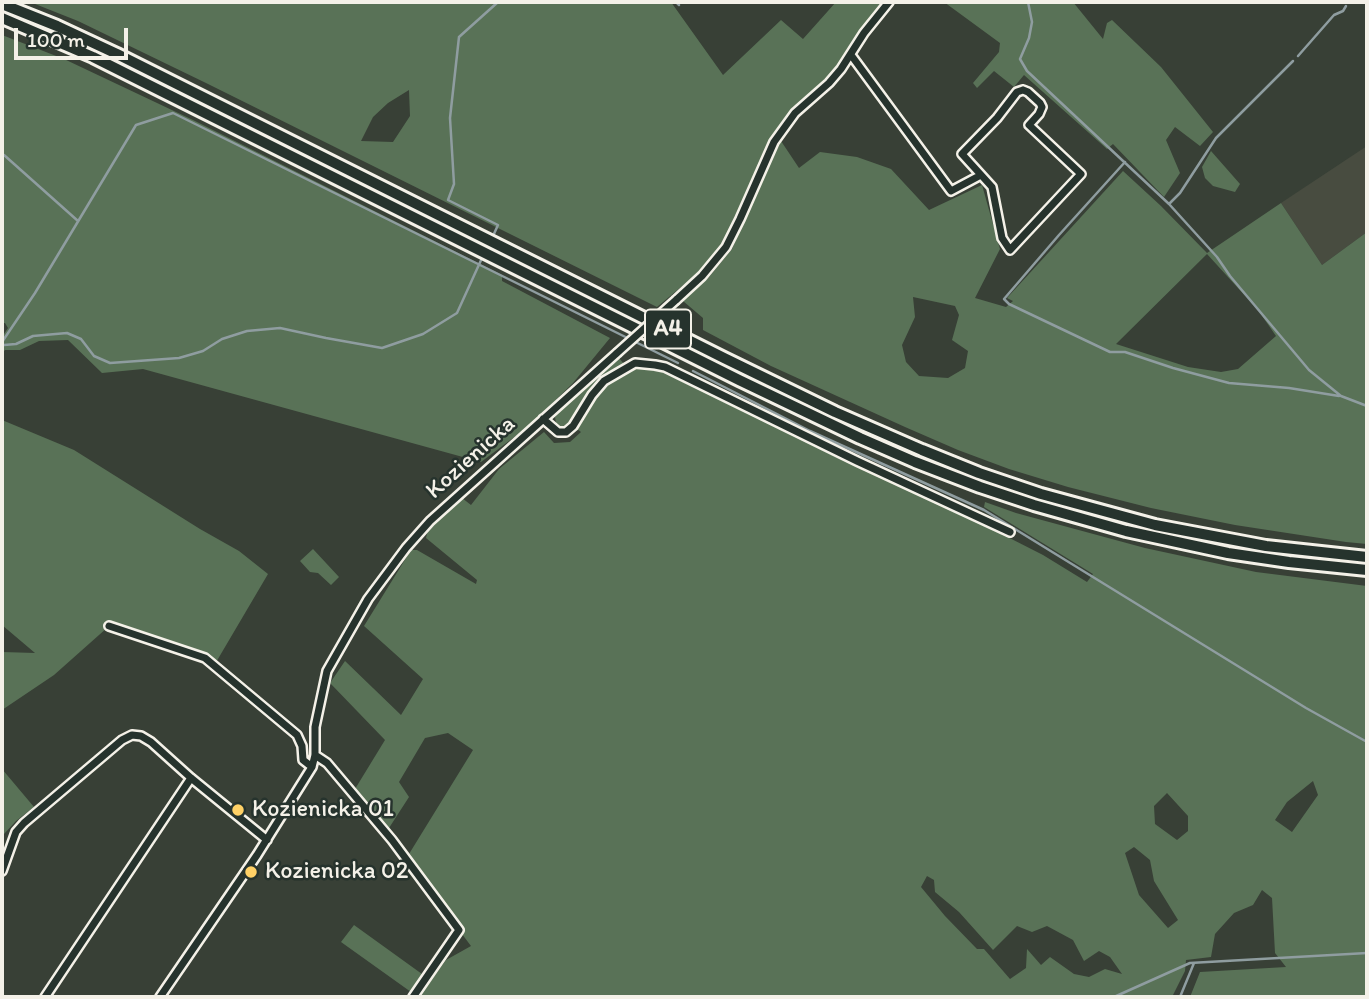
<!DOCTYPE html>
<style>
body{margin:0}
#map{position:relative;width:1369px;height:999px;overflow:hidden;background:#384036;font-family:Itim,sans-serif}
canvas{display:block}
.frame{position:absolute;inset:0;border:4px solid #f4f1e8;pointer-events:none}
.scale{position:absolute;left:14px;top:28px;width:114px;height:32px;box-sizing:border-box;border:4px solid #f4f1e8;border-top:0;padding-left:9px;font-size:21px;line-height:24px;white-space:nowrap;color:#f4f1e8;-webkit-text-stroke:5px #26332d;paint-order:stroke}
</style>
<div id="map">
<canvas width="1369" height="999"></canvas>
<div class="frame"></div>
<div class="scale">100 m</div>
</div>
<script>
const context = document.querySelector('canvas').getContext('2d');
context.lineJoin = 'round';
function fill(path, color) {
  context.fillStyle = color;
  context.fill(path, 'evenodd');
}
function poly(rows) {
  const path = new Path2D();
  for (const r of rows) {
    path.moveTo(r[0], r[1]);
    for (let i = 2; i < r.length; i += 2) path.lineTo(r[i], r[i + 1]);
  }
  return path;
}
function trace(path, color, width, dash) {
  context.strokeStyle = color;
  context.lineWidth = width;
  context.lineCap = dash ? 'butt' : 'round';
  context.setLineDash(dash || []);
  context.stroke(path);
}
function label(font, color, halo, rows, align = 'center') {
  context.font = font + ' Itim,sans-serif';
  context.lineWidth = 5;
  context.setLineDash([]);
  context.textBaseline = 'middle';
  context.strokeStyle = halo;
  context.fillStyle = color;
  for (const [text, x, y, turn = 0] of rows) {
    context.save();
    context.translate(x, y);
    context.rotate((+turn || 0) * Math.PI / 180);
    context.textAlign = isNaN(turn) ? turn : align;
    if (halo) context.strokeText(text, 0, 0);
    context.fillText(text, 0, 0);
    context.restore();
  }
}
const built = poly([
 [1367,146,1367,232,1322,265,1281,203]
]);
const green = poly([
 [30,2,671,2,723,75,781,20,803,39,836,2,885,2,840,63,825,80,804,98,781,125,770,143,734,224,718,250,699,272,657,307,206,83,78,21],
 [409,90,410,116,393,142,361,141,373,117,388,103],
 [944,2,1073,2,1103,39,1107,23,1112,20,1161,67,1213,132,1200,146,1175,127,1166,140,1180,173,1164,197,1113,144,1107,149,1024,75,1014,87,994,71,977,88,973,83,999,52,1000,43],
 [2,35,64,59,193,120,502,275,502,281,610,338,573,383,529,426,481,462,143,369,102,373,68,340,39,341,20,350,5,350,2,353,2,337,8,328,5,323,2,323],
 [781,141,799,168,820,152,857,157,891,169,929,210,982,185,1000,249,975,298,1006,307,1013,301,1007,298,1123,171,1161,206,1207,253,1281,203,1322,265,1367,232,1367,544,1346,542,1235,525,1151,508,1068,487,1009,469,958,450,905,427,771,366,703,330,703,318,683,301,709,277,732,249,770,161],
 [1207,254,1258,310,1276,336,1238,369,1221,372,1188,367,1116,344],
 [913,297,955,306,959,315,952,340,968,351,965,368,948,378,919,376,906,362,902,345,915,317],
 [1211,151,1240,184,1235,192,1213,186,1205,178,1202,167],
 [619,358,624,364,609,375,589,393,573,425,564,429,556,423,555,417,561,409],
 [645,366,658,370,826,451,925,495,1043,555,1087,582,1093,574,984,507,985,502,1016,513,1145,548,1256,572,1367,586,1367,997,1190,997,1200,972,1286,967,1275,953,1272,898,1262,890,1253,905,1234,913,1215,934,1211,957,1186,960,1185,971,1172,997,419,997,446,960,471,946,462,934,461,927,409,854,473,750,448,733,425,738,399,782,409,797,389,828,355,789,385,740,330,683,345,661,401,715,423,679,364,626,411,550,417,550,476,584,477,580,426,538,428,530,462,498,471,505,499,469,544,432,554,443,570,442,581,432,577,429,599,391,612,378,630,369],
 [1313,781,1318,795,1292,832,1275,820,1287,802],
 [1167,793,1188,816,1188,831,1177,840,1155,824,1154,806],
 [1134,847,1150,860,1154,881,1178,920,1168,928,1139,895,1125,853],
 [927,876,934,880,935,892,959,912,993,950,1017,926,1032,932,1047,926,1073,940,1084,961,1099,951,1110,957,1122,974,1105,969,1089,977,1074,974,1050,957,1041,965,1027,949,1026,968,1010,979,984,949,977,949,945,916,921,887],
 [2,420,74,450,200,529,239,551,268,574,215,664,108,627,54,675,2,710,2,652,35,653,2,625],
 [313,549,339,577,331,585,318,573,310,572,300,561],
 [2,769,34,807,16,821,4,834,2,833],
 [354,925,422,974,411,992,341,942]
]);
const stream = poly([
 [676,2,679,5],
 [1028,2,1032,22,1029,38,1020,59,1027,71,1169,204,1217,257,1230,276,1309,370,1341,396,1367,406],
 [1298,56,1334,15,1343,11,1346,6],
 [2,155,4,155,78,221],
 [1125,162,1059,235,1004,299,1009,304,1110,352,1125,352,1173,368,1229,383,1289,388,1339,396],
 [1170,203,1180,193,1216,138,1293,61],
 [493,236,498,225,448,200,454,184,450,118,459,37,498,2],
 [2,342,35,293,136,125,173,113,678,363],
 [2,344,4,345,16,344,33,336,67,333,81,339,94,356,110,363,179,358,203,351,222,339,247,331,280,328,326,338,382,348,423,334,457,313,482,258],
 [693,371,810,431,984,510,1306,708,1367,742],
 [1114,997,1190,963,1367,953],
 [1180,997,1194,963]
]);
const minor = poly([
 [851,55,951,191,981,175],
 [1023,90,1028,92,1040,103,1042,107,1039,114,1029,125,1081,174,1010,250,1002,238,992,187,962,154,997,118,1017,92,1023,90],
 [676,300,702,276,726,247,740,219,774,142,795,113,829,83,841,69,864,33,889,2],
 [543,419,558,432,566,432,573,426,592,395,604,381,635,363,655,365,665,367,857,461,1010,532],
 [109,626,205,658,297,735,302,746,303,760,312,767],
 [315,755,327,763,392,840,459,930,413,997],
 [2,871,16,832,24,823,122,740,132,735,141,736,151,742,191,778,267,840],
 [45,997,191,778],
 [160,997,257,855,312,767,315,755,315,727,327,671,368,599,406,548,430,521,617,353]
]);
const highway = poly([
 [2,4,57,26,117,54,724,358,835,412,922,450,979,473,1041,494,1155,525,1266,546,1367,557],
 [2,18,93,57,739,380,860,438,915,462,980,487,1034,505,1126,531,1228,553,1289,562,1367,570]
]);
const minorBridge = poly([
 [617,353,676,300]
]);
const markers = [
 [238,810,7,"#ffd166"],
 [251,872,7,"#ffd166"]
];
const shields = [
 [668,329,46]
];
const shieldNames = [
 ["A4",668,329]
];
const streetNames = [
 ["Kozienicka",471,458,-42]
];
const poiNames = [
 ["Kozienicka 01",252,810],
 ["Kozienicka 02",265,872]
];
fill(built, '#484c40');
fill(green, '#597257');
trace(stream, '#8f9da0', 2.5);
trace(minor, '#f4f1e8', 12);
trace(highway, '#f4f1e8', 16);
trace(minor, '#26332d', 7);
trace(highway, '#26332d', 10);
trace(minorBridge, '#f4f1e8', 12, []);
trace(minorBridge, '#26332d', 7);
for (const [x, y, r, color] of markers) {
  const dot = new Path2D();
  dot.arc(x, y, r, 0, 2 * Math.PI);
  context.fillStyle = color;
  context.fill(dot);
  trace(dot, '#26332d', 2.5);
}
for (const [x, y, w] of shields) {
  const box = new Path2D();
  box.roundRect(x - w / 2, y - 19.5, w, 39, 5);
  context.fillStyle = '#26332d';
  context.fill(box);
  trace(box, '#f4f1e8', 2);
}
label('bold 23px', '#f4f1e8', null, shieldNames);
label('24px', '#f4f1e8', '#26332d', streetNames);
label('24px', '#f4f1e8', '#26332d', poiNames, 'left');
</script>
